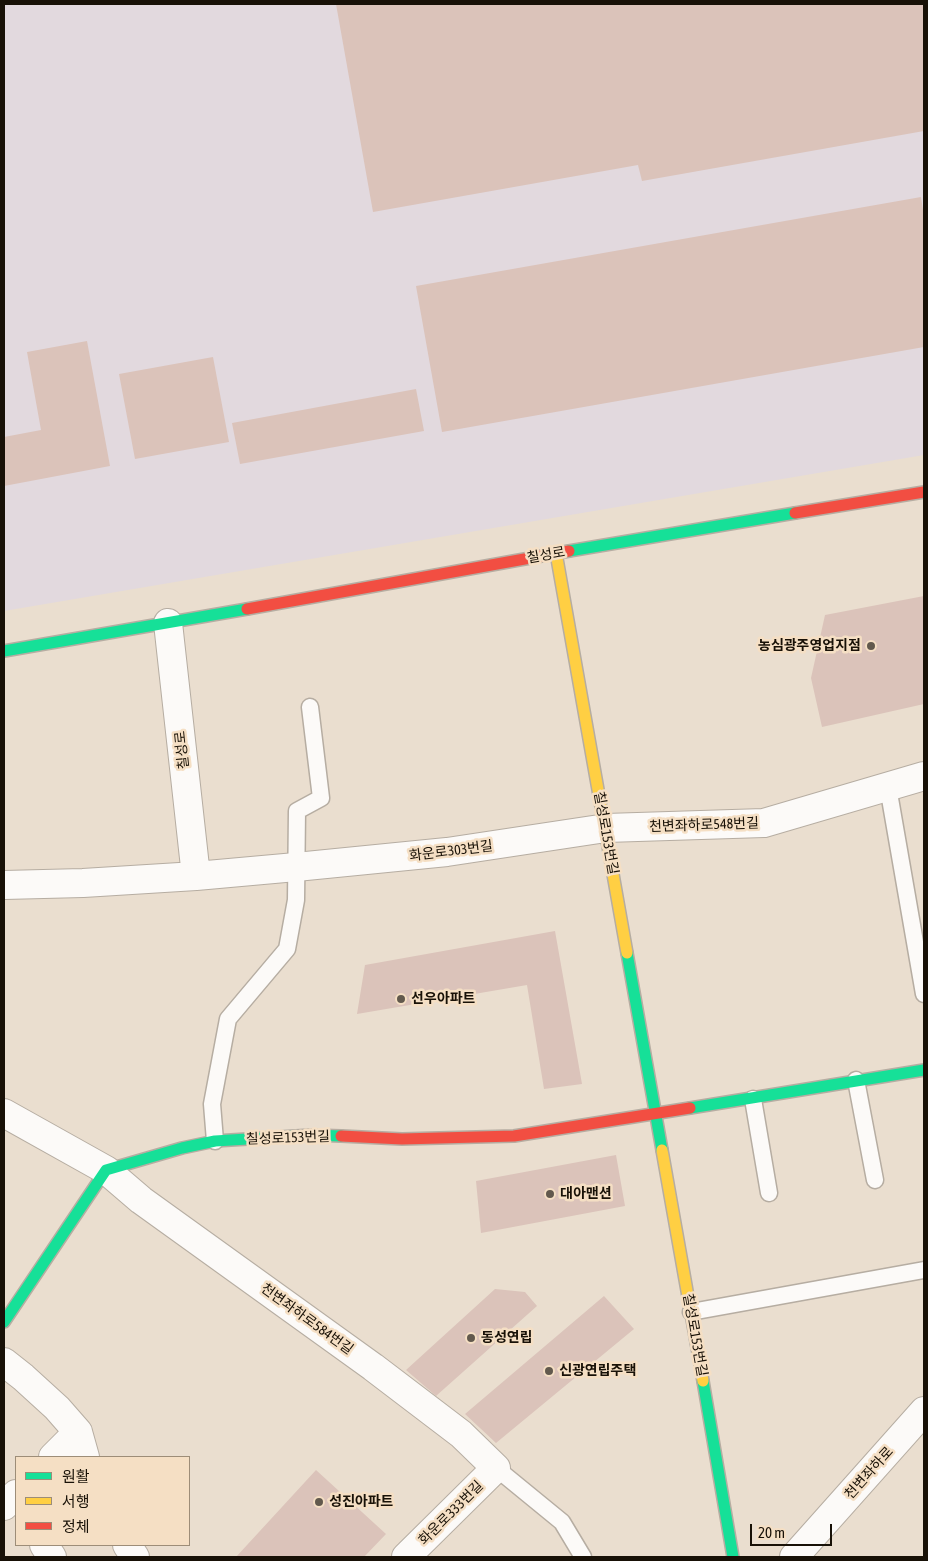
<!DOCTYPE html>
<meta charset="utf-8">
<style>
body{margin:0}
#map{position:relative;width:928px;height:1561px;overflow:hidden;background:#eadecf;font-family:"Asap Condensed","Noto Sans KR",sans-serif}
canvas{display:block}
.frame{position:absolute;inset:0;border:5px solid #181107;pointer-events:none}
.legend{position:absolute;left:15px;top:1456px;width:175px;height:90px;box-sizing:border-box;background:#f5dfc4;border:1px solid #9d8d78;margin:0;padding:6px 9px;list-style:none;font-size:15px;color:#181107}
.legend li{display:flex;align-items:center;gap:10px;height:25px}
.legend b{width:25px;border:1px solid #9d8d78}
.scale{position:absolute;left:750px;top:1524px;width:82px;height:22px;box-sizing:border-box;border:2px solid #181107;border-top:0;padding-left:6px;font-size:15px;line-height:18px;white-space:nowrap;color:#181107;-webkit-text-stroke:4px #f5dfc4;paint-order:stroke}
</style>
<div id="map">
<canvas width="928" height="1561"></canvas>
<div class="frame"></div>
<ul class="legend">
<li><b style="height:6px;background:#16e098"></b>원활</li>
<li><b style="height:6px;background:#ffcf43"></b>서행</li>
<li><b style="height:6px;background:#f24e42"></b>정체</li>
</ul>
<div class="scale">20 m</div>
</div>
<script>
const context = document.querySelector('canvas').getContext('2d');
context.lineJoin = 'round';
function fill(path, color) {
  context.fillStyle = color;
  context.fill(path, 'evenodd');
}
function poly(rows) {
  const path = new Path2D();
  for (const r of rows) {
    path.moveTo(r[0], r[1]);
    for (let i = 2; i < r.length; i += 2) path.lineTo(r[i], r[i + 1]);
  }
  return path;
}
function trace(path, color, width, dash) {
  context.strokeStyle = color;
  context.lineWidth = width;
  context.lineCap = dash ? 'butt' : 'round';
  context.setLineDash(dash || []);
  context.stroke(path);
}
function label(font, color, halo, rows, align = 'center') {
  context.font = font + ' "Asap Condensed","Noto Sans KR",sans-serif';
  context.lineWidth = 5;
  context.setLineDash([]);
  context.textBaseline = 'middle';
  context.strokeStyle = halo;
  context.fillStyle = color;
  for (const [text, x, y, turn = 0] of rows) {
    context.save();
    context.translate(x, y);
    context.rotate((+turn || 0) * Math.PI / 180);
    context.textAlign = isNaN(turn) ? turn : align;
    if (halo) context.strokeText(text, 0, 0);
    context.fillText(text, 0, 0);
    context.restore();
  }
}
const industrial = poly([
 [4,4,924,4,924,455,4,611]
]);
const building = poly([
 [336,4,924,4,924,131,642,181,638,165,373,212],
 [921,197,924,217,924,347,442,432,416,286],
 [87,341,110,466,4,486,4,437,41,430,27,352],
 [213,357,229,442,135,459,119,374],
 [416,389,424,431,240,464,232,423],
 [924,596,924,704,822,727,811,678,825,615],
 [555,931,582,1084,544,1089,527,985,357,1014,365,965],
 [616,1155,625,1206,481,1233,476,1181],
 [495,1289,525,1292,537,1306,436,1396,406,1370],
 [604,1296,634,1329,496,1443,465,1414],
 [316,1470,386,1534,364,1557,236,1557]
]);
const lane = poly([
 [888,787,924,994],
 [856,1080,875,1180],
 [753,1099,769,1193],
 [215,1141,212,1104,228,1019,287,949,296,900,297,811,321,798,310,707],
 [691,1312,924,1270],
 [496,1468,562,1522,583,1557]
]);
const street = poly([
 [168,623,196,876],
 [4,885,83,883,196,876,296,867,447,852,606,828,764,823,924,776],
 [4,1113,106,1170,141,1200,373,1367,461,1434,496,1468,406,1557],
 [4,1362,23,1377,57,1408,78,1432,85,1457],
 [53,1457,78,1432],
 [4,1506,16,1494],
 [44,1545,52,1557],
 [127,1545,135,1557],
 [794,1557,924,1411]
]);
const fast = poly([
 [569,551,795,513],
 [4,651,247,609],
 [627,953,662,1150],
 [690,1108,924,1070],
 [4,1322,106,1170,182,1148,215,1141,312,1135,341,1136],
 [703,1381,733,1557]
]);
const slow = poly([
 [556,553,627,953],
 [662,1150,703,1381]
]);
const jam = poly([
 [795,513,924,492],
 [247,609,569,551],
 [341,1136,402,1139,514,1136,690,1108]
]);
const markers = [
 [871,646,5,"#62594d"],
 [401,999,5,"#62594d"],
 [550,1194,5,"#62594d"],
 [471,1338,5,"#62594d"],
 [549,1371,5,"#62594d"],
 [319,1502,5,"#62594d"]
];
const streetNames = [
 ["칠성로",546,555,-10],
 ["칠성로",182,750,-96],
 ["천변좌하로548번길",704,825,-2],
 ["칠성로153번길",606,833,80],
 ["화운로303번길",451,851,-7],
 ["칠성로153번길",288,1138,-2],
 ["천변좌하로584번길",307,1319,36],
 ["칠성로153번길",695,1335,80],
 ["천변좌하로",869,1473,-48],
 ["화운로333번길",451,1513,-45]
];
const poiNames = [
 ["농심광주영업지점",861,646,"right"],
 ["선우아파트",411,999],
 ["대아맨션",560,1194],
 ["동성연립",481,1338],
 ["신광연립주택",559,1371],
 ["성진아파트",329,1502]
];
fill(industrial, '#e2d9de');
fill(building, '#dbc3ba');
trace(lane, '#b6ada2', 19);
trace(street, '#b6ada2', 30);
trace(fast, '#b6ada2', 14);
trace(slow, '#b6ada2', 14);
trace(jam, '#b6ada2', 14);
trace(lane, '#fcfaf8', 16);
trace(street, '#fcfaf8', 28);
trace(fast, '#16e098', 11);
trace(slow, '#ffcf43', 11);
trace(jam, '#f24e42', 11);
for (const [x, y, r, color] of markers) {
  const dot = new Path2D();
  dot.arc(x, y, r, 0, 2 * Math.PI);
  context.fillStyle = color;
  context.fill(dot);
  trace(dot, '#f5dfc4', 2);
}
label('14px', '#181107', '#f5dfc4', streetNames);
label('bold 14px', '#181107', '#f5dfc4', poiNames, 'left');
</script>
